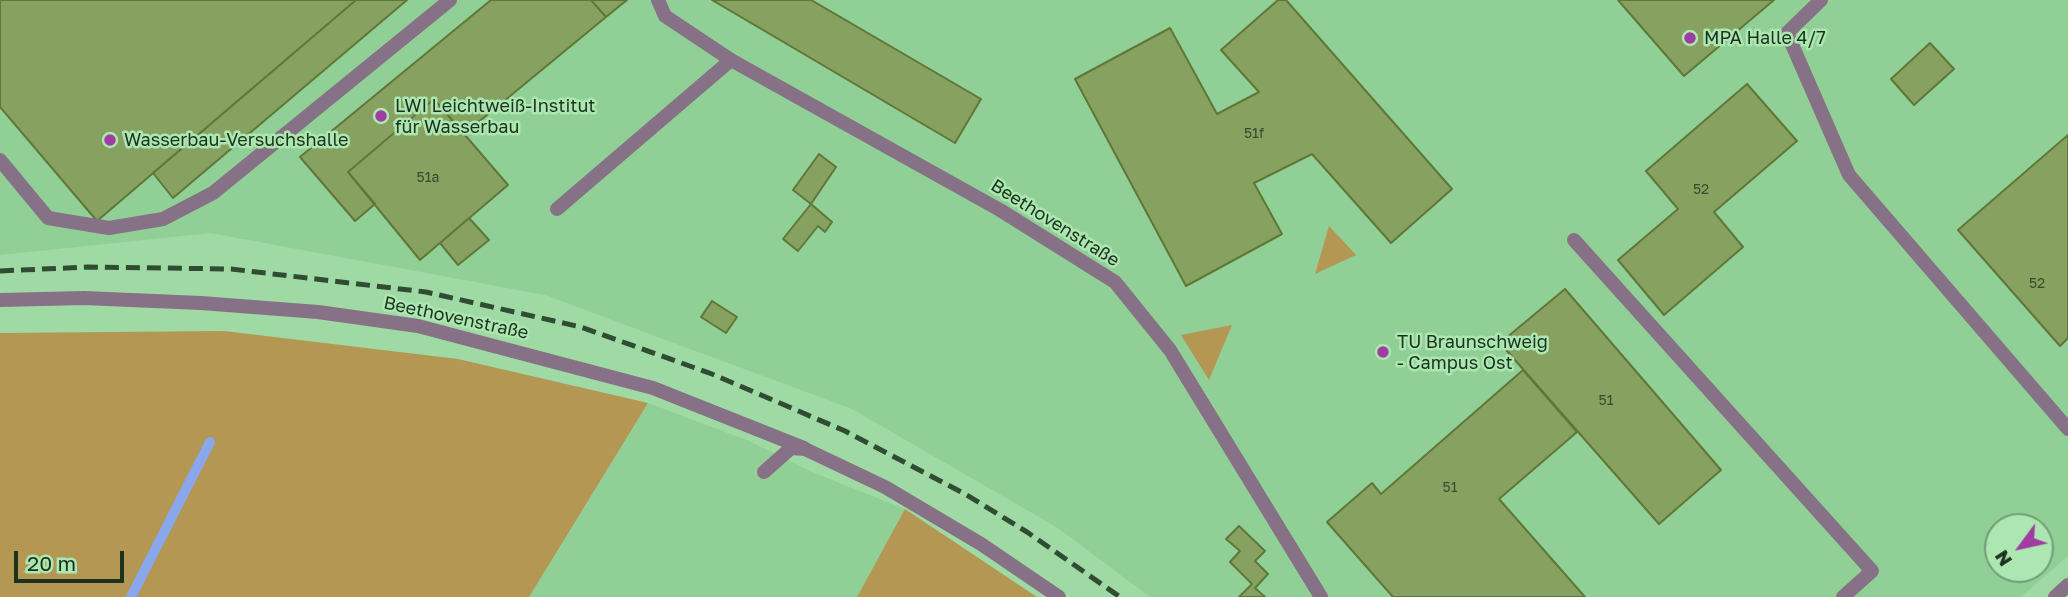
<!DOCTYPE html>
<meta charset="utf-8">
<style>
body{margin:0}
#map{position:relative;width:2068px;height:597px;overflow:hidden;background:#9fd9a4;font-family:"Golos Text",sans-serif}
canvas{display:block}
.north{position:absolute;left:1984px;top:513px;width:70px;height:70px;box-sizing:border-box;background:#ace6b1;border:2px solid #729e76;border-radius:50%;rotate:237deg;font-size:19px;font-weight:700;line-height:28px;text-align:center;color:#1b331e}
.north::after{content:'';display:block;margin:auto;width:24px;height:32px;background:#a03da2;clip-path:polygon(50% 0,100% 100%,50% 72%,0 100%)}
.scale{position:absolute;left:14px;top:551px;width:110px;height:32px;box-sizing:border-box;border:4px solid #1b331e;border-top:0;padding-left:9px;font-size:21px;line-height:24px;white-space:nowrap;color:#1b331e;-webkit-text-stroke:5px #ace6b1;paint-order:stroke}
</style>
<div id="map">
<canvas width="2068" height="597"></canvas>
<div class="north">N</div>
<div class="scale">20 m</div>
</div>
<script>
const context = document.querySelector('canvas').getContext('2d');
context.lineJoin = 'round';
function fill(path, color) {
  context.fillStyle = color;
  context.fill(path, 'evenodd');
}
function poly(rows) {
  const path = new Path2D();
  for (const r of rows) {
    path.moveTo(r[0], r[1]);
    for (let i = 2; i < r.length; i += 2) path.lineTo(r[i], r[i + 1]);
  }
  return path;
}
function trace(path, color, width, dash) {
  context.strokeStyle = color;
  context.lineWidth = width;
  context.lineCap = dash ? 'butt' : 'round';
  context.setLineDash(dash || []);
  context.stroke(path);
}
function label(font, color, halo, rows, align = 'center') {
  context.font = font + ' "Golos Text",sans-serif';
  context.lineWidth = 5;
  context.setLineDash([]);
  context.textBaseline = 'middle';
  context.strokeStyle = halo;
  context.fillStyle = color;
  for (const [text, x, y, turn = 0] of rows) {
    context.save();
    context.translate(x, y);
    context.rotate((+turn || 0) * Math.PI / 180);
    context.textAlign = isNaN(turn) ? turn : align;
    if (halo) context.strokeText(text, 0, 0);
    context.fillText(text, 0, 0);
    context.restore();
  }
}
const built = poly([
 [0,0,2068,0,2068,556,2021,597,1150,597,1058,528,852,409,545,295,211,233,0,255],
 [1998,527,2040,527,2040,569,1998,569],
 [648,403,749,441,812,472,905,509,857,597,529,597]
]);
const green = poly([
 [1329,226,1356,255,1315,274],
 [1232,325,1209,380,1181,335],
 [224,331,458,359,648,403,529,597,0,597,0,333],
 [905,509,1037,597,857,597]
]);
const stream = poly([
 [131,597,210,442]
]);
const building = poly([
 [0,0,356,0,97,221,0,107,0,0],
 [356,0,407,0,173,198,153,173,356,0],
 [491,0,591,0,606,17,464,134,434,99,348,172,375,204,355,221,300,157,491,0],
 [591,0,627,0,606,17,591,0],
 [712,0,811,0,981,99,955,143,712,0],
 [1278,0,1286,0,1452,189,1391,243,1312,154,1254,183,1282,234,1186,286,1075,79,1170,28,1217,114,1259,92,1221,50,1278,0],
 [1618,0,1774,0,1684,76,1618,0],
 [1930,43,1954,69,1914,105,1891,79,1930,43],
 [1747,84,1797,141,1714,212,1743,247,1664,315,1618,260,1678,209,1646,171,1747,84],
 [434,99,508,185,420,260,348,172,434,99],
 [2068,135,2068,338,2060,346,1958,230,2068,135],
 [819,154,836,167,811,204,793,190,819,154],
 [811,204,832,222,825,232,818,226,798,251,783,239,811,204],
 [469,218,489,240,458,265,440,243,469,218],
 [1565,289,1721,470,1659,524,1500,343,1565,289],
 [712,301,737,317,726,333,701,317,712,301],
 [1523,370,1577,432,1499,499,1585,597,1393,597,1327,522,1372,483,1381,494,1523,370],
 [1239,526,1265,551,1255,561,1268,574,1255,588,1265,597,1239,597,1252,584,1230,562,1240,551,1226,539,1239,526]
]);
const service = poly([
 [1821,0,1787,33,1849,175,2068,429],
 [0,160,48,218,109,228,163,219,213,193,450,0],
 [557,209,731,60],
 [1574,240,1872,571,1843,597],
 [0,300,84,298,201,303,318,312,418,326,653,388,804,448]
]);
const minor = poly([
 [658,0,665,16,731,60,1000,210,1115,282,1170,350,1321,597],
 [764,472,791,448,805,449,885,487,981,544,1059,597],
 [2055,597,2068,585]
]);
const rail = poly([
 [0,271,88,267,231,269,426,292,581,327,712,374,845,431,965,494,1027,532,1120,597]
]);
const markers = [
 [1690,38,7,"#a03da2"],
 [381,116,7,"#a03da2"],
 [110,140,7,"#a03da2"],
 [1383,352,7,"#a03da2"]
];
const numberNames = [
 ["51f",1254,134],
 ["51a",428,178],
 ["52",1701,190],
 ["52",2037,284],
 ["51",1606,401],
 ["51",1450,488]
];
const poiNames = [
 ["MPA Halle 4/7",1704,38],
 ["LWI Leichtweiß-Institut",395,106],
 ["für Wasserbau",395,127],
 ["Wasserbau-Versuchshalle",124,140],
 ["TU Braunschweig",1397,342],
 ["- Campus Ost",1397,363]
];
const streetNames = [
 ["Beethovenstraße",1055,223,32],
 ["Beethovenstraße",456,318,12]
];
fill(built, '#90cf96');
fill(green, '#b39753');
trace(stream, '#8ba7ec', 10);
fill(building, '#87a160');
trace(building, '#5f7838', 2);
trace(service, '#877186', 14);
trace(minor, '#877186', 14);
trace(rail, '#304d33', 5, [14, 7]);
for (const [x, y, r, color] of markers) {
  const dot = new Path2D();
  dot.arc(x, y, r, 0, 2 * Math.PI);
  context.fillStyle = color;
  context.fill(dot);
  trace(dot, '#ace6b1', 2.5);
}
label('14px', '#364e2e', null, numberNames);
label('18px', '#1b331e', '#ace6b1', poiNames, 'left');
label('18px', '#1b331e', '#ace6b1', streetNames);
</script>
